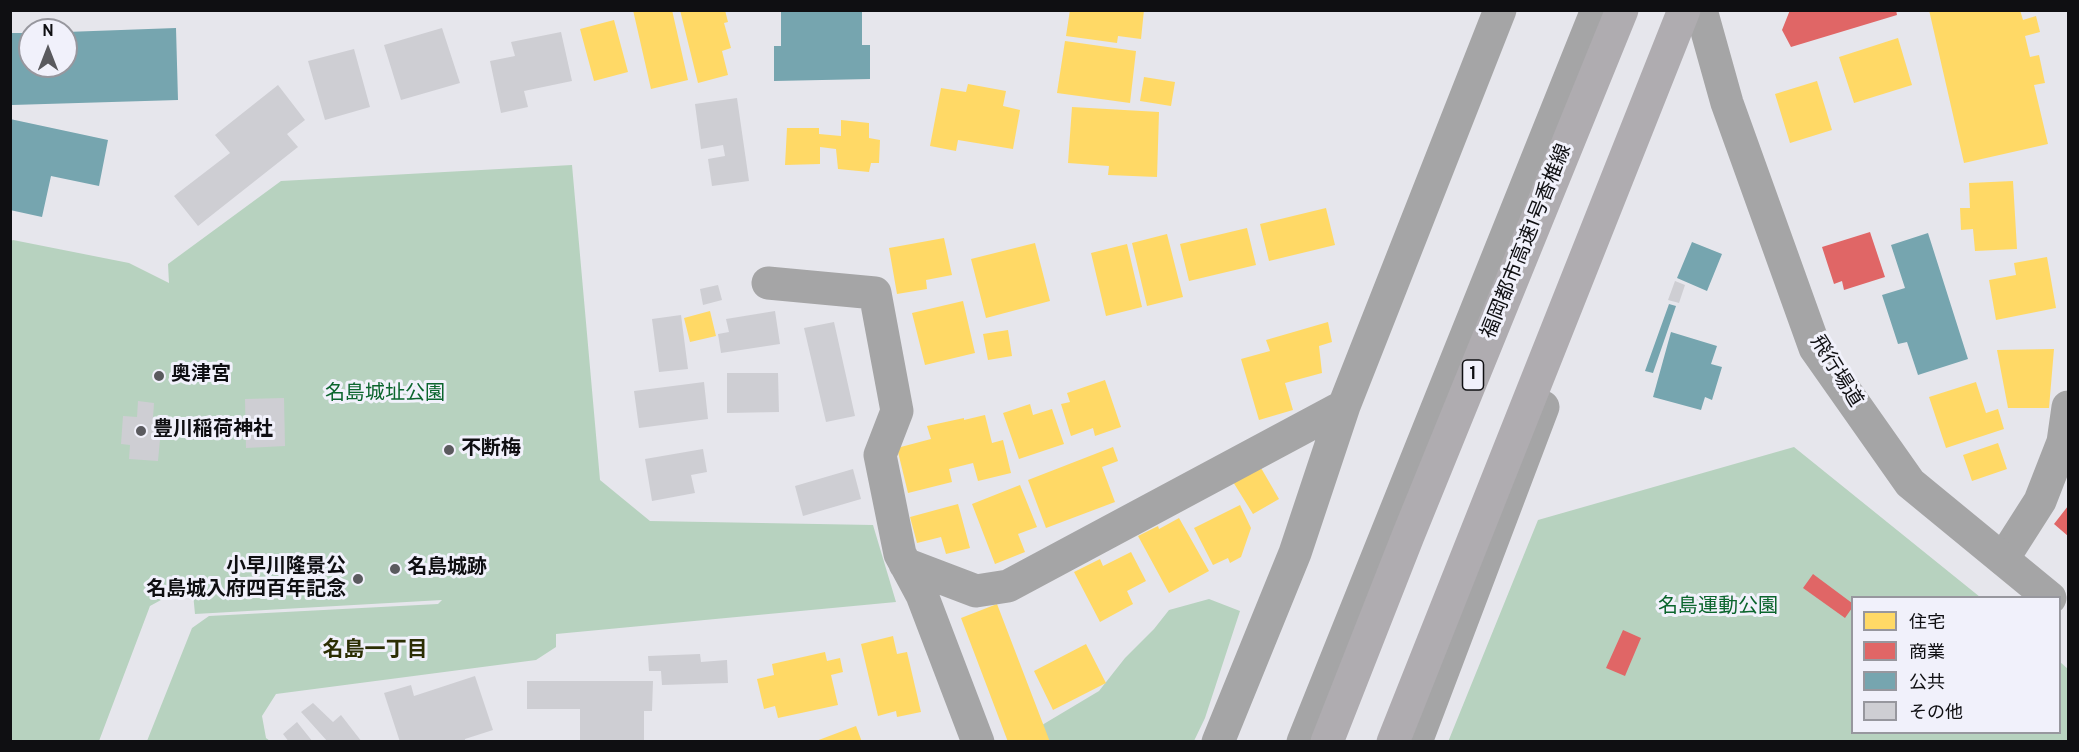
<!DOCTYPE html>
<meta charset="utf-8">
<style>
body{margin:0}
#map{position:relative;width:2079px;height:752px;overflow:hidden;background:#e6e6ec;font-family:Overpass,"Noto Sans JP",sans-serif}
canvas{display:block}
.frame{position:absolute;inset:0;border:12px solid #0f0f12;pointer-events:none}
.legend{position:absolute;left:1851px;top:596px;width:210px;height:138px;box-sizing:border-box;background:#f1f1fb;border:2px solid #97979e;margin:0;padding:8px 10px;list-style:none;font-size:18px;color:#0f0f12}
.legend li{display:flex;align-items:center;gap:12px;height:30px}
.legend b{width:30px;border:2px solid #97979e}
.north{position:absolute;left:18px;top:18px;width:60px;height:60px;box-sizing:border-box;background:#f1f1fb;border:2px solid #97979e;border-radius:50%;rotate:0deg;font-size:16px;font-weight:700;line-height:24px;text-align:center;color:#0f0f12}
.north::after{content:'';display:block;margin:auto;width:21px;height:27px;background:#5a5a5e;clip-path:polygon(50% 0,100% 100%,50% 72%,0 100%)}
</style>
<div id="map">
<canvas width="2079" height="752"></canvas>
<div class="frame"></div>
<ul class="legend">
<li><b style="height:16px;background:#ffd966"></b>住宅</li>
<li><b style="height:16px;background:#e06666"></b>商業</li>
<li><b style="height:16px;background:#76a5af"></b>公共</li>
<li><b style="height:16px;background:#ceced3"></b>その他</li>
</ul>
<div class="north">N</div>
</div>
<script>
const context = document.querySelector('canvas').getContext('2d');
context.lineJoin = 'round';
function fill(path, color) {
  context.fillStyle = color;
  context.fill(path, 'evenodd');
}
function poly(rows) {
  const path = new Path2D();
  for (const r of rows) {
    path.moveTo(r[0], r[1]);
    for (let i = 2; i < r.length; i += 2) path.lineTo(r[i], r[i + 1]);
  }
  return path;
}
function trace(path, color, width, dash) {
  context.strokeStyle = color;
  context.lineWidth = width;
  context.lineCap = dash ? 'butt' : 'round';
  context.setLineDash(dash || []);
  context.stroke(path);
}
function label(font, color, halo, rows, align = 'center') {
  context.font = font + ' Overpass,"Noto Sans JP",sans-serif';
  context.lineWidth = 6;
  context.setLineDash([]);
  context.textBaseline = 'middle';
  context.strokeStyle = halo;
  context.fillStyle = color;
  for (const [text, x, y, turn = 0] of rows) {
    context.save();
    context.translate(x, y);
    context.rotate((+turn || 0) * Math.PI / 180);
    context.textAlign = isNaN(turn) ? turn : align;
    if (halo) context.strokeText(text, 0, 0);
    context.fillText(text, 0, 0);
    context.restore();
  }
}
const green = poly([
 [572,165,600,480,650,521,873,525,896,602,556,634,556,647,536,660,276,694,262,716,266,738,270,741,147,741,192,628,209,616,438,604,442,600,195,614,192,583,150,606,99,741,11,741,10,242,13,240,129,263,169,283,168,264,281,181],
 [1794,447,1980,597,1852,598,1852,732,2060,732,2060,662,2068,669,2068,741,1448,742,1538,520],
 [1209,599,1240,611,1205,718,1194,741,1027,742,1032,731,1099,691,1125,658,1154,629,1169,610]
]);
const homes = poly([
 [633,10,672,10,688,80,651,89],
 [680,10,725,10,728,22,724,23,731,48,722,51,728,75,698,83],
 [1070,10,1144,10,1141,39,1118,36,1117,43,1066,36],
 [1929,10,2020,10,2023,20,2036,16,2040,32,2025,36,2030,57,2039,55,2045,83,2034,85,2048,144,1964,163],
 [614,20,628,72,594,81,580,29],
 [1898,38,1912,85,1854,103,1839,57],
 [1065,41,1136,51,1130,103,1057,93],
 [1144,77,1175,82,1171,106,1140,101],
 [1817,81,1832,130,1790,143,1775,94],
 [968,84,1006,91,1003,106,1020,110,1013,149,958,140,956,151,930,146,941,88,966,92],
 [1072,107,1159,112,1157,177,1108,175,1109,166,1068,163],
 [841,120,869,123,869,138,880,140,879,163,871,163,869,172,838,169,836,149,820,147,820,164,785,165,787,128,819,128,819,134,841,136],
 [2013,181,2017,249,1975,251,1973,229,1961,230,1960,208,1970,208,1969,183],
 [1326,208,1335,245,1269,261,1260,224],
 [1247,228,1256,265,1189,281,1180,244],
 [1167,234,1183,297,1147,306,1132,243],
 [944,238,952,275,926,280,927,289,897,294,889,248],
 [1035,243,1050,301,986,318,971,259],
 [1127,244,1142,307,1106,316,1091,253],
 [2047,257,2056,308,1996,320,1989,280,2016,275,2014,263],
 [963,301,975,353,925,365,912,313],
 [710,311,716,336,690,342,684,318],
 [1328,322,1332,342,1319,346,1322,373,1285,383,1293,410,1259,420,1241,359,1270,351,1266,340],
 [1008,330,1012,356,988,360,983,334],
 [2054,349,2049,408,2008,408,1997,350],
 [1105,380,1121,427,1095,436,1093,428,1071,436,1061,404,1070,402,1067,393],
 [1976,382,1986,413,1998,409,2004,429,1946,448,1929,397],
 [1030,404,1033,415,1052,409,1064,444,1019,459,1003,413],
 [985,415,992,443,1003,440,1011,473,978,481,973,463,949,469,952,482,908,493,897,448,931,439,927,426,964,418,964,420],
 [1998,443,2007,469,1972,481,1963,455],
 [1113,447,1118,461,1102,467,1115,502,1046,528,1028,480],
 [1257,461,1279,499,1253,514,1230,477],
 [1020,485,1037,527,1018,534,1025,552,995,564,972,504],
 [958,504,970,548,946,554,941,537,917,543,910,517],
 [1240,505,1251,528,1241,557,1230,563,1228,558,1213,565,1194,528],
 [1179,518,1209,571,1169,593,1138,536,1158,526,1159,529],
 [1131,552,1146,581,1127,591,1133,604,1100,622,1074,572,1100,559,1103,566],
 [997,604,1050,742,1008,742,961,618],
 [893,636,897,654,907,652,921,712,897,717,896,711,878,716,861,644],
 [1086,644,1106,683,1053,710,1034,671],
 [825,652,827,661,840,658,843,672,831,675,838,705,778,718,775,706,764,709,757,679,774,675,772,664],
 [856,726,862,742,816,742,816,741]
]);
const shops = poly([
 [1790,10,1896,10,1897,15,1791,47,1782,30],
 [1870,232,1885,277,1844,290,1842,281,1834,284,1822,247],
 [2068,506,2068,536,2054,524],
 [1813,574,1852,603,1852,608,1845,618,1803,588],
 [1623,630,1641,638,1625,676,1606,668]
]);
const public = poly([
 [781,10,862,10,862,45,870,45,870,79,774,81,774,46,781,46],
 [176,28,178,100,12,105,10,33,30,33,30,66,66,66,66,32],
 [10,119,108,140,99,186,51,176,42,217,10,210],
 [1928,233,1968,359,1918,375,1907,342,1898,344,1882,295,1905,288,1891,245],
 [1692,242,1722,254,1707,291,1677,278],
 [1669,304,1676,306,1653,373,1645,371],
 [1671,332,1717,346,1711,364,1722,367,1712,400,1705,397,1701,410,1653,397]
]);
const building = poly([
 [442,28,460,83,401,100,384,45],
 [561,32,572,81,524,91,528,107,501,113,490,61,515,56,511,42],
 [354,49,370,107,325,120,308,61],
 [278,85,305,120,287,134,298,147,198,226,174,196,230,153,215,135],
 [737,98,749,181,712,186,708,159,725,156,723,145,701,149,695,104],
 [1675,281,1685,285,1679,303,1668,300],
 [718,285,722,300,703,305,700,289],
 [775,311,780,344,721,353,718,334,729,332,726,319],
 [681,315,688,369,659,372,652,319],
 [834,322,855,416,826,422,804,328],
 [154,371,165,371,164,381,154,381],
 [727,373,778,373,779,412,727,413],
 [704,382,708,419,639,428,634,391],
 [284,398,285,446,246,448,245,399],
 [138,401,154,403,153,418,162,418,158,461,129,459,130,445,121,444,123,416,137,417],
 [703,449,707,472,691,475,695,493,652,501,645,459],
 [853,469,861,499,803,516,795,486],
 [700,654,701,662,727,660,728,683,662,685,661,671,649,671,648,656],
 [475,676,493,730,465,739,465,742,400,742,384,693,411,685,414,696],
 [527,681,653,681,652,711,644,711,644,742,580,742,580,709,527,709],
 [313,703,333,722,341,715,362,742,328,742,301,712],
 [297,722,313,742,289,742,283,734]
]);
const street = poly([
 [768,283,875,293,897,411,880,455,900,554,922,595,978,742],
 [2003,559,2040,501,2063,442,2068,407],
 [905,564,976,591,1008,586,1344,406],
 [1218,742,1295,553,1344,406,1500,10]
]);
const secondary = poly([
 [1701,10,1727,103,1815,348,1910,483,2050,598],
 [1303,742,1597,10],
 [1416,742,1543,407]
]);
const highway = poly([
 [1327,742,1408,536,1622,10],
 [1393,742,1684,10]
]);
const markers = [
 [159,376,6,"#5a5a5e"],
 [141,431,6,"#5a5a5e"],
 [449,450,6,"#5a5a5e"],
 [395,569,6,"#5a5a5e"],
 [358,579,6,"#5a5a5e"]
];
const shields = [
 [1473,375,21]
];
const shieldNames = [
 ["1",1473,375]
];
const streetNames = [
 ["福岡都市高速1号香椎線",1528,242,-68],
 ["飛行場道",1835,372,58]
];
const poiNames = [
 ["奥津宮",171,376],
 ["豊川稲荷神社",153,431],
 ["不断梅",461,450],
 ["小早川隆景公",346,568,"right"],
 ["名島城入府四百年記念",346,591,"right"],
 ["名島城跡",407,569]
];
const parkNames = [
 ["名島城址公園",385,395],
 ["名島運動公園",1718,608]
];
const neighbourhoodNames = [
 ["名島一丁目",375,652]
];
fill(green, '#b7d2bf');
fill(homes, '#ffd966');
fill(shops, '#e06666');
fill(public, '#76a5af');
fill(building, '#ceced3');
trace(street, '#a5a5a6', 33);
trace(secondary, '#a5a5a6', 33);
trace(highway, '#afacb0', 33);
for (const [x, y, r, color] of markers) {
  const dot = new Path2D();
  dot.arc(x, y, r, 0, 2 * Math.PI);
  context.fillStyle = color;
  context.fill(dot);
  trace(dot, '#f1f1fb', 2);
}
for (const [x, y, w] of shields) {
  const box = new Path2D();
  box.roundRect(x - w / 2, y - 15, w, 30, 4.5);
  context.fillStyle = '#f1f1fb';
  context.fill(box);
  trace(box, '#0f0f12', 1.5);
}
label('bold 18px', '#0f0f12', null, shieldNames);
label('20px', '#0f0f12', '#f1f1fb', streetNames);
label('bold 20px', '#0f0f12', '#f1f1fb', poiNames, 'left');
label('20px', '#0b652d', '#f1f1fb', parkNames);
label('bold 21px', '#2c2e04', '#f1f1fb', neighbourhoodNames);
</script>
